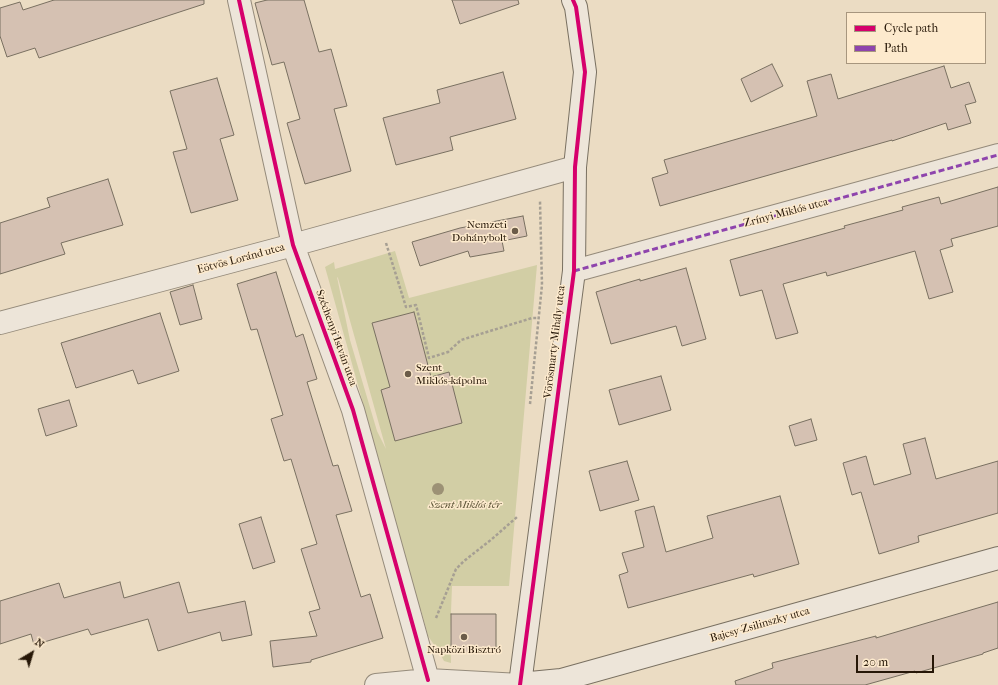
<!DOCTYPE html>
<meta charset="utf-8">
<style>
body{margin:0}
#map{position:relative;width:998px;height:685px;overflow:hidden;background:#ebdcc3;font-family:"IM FELL French Canon",serif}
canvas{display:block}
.legend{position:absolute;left:846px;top:12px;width:140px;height:52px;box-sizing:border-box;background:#fdeacd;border:1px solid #a7967e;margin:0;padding:5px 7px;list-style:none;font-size:12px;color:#261707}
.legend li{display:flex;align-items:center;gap:8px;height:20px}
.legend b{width:20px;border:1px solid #a7967e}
.north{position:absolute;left:12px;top:633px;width:40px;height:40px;-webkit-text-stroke:3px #fdeacd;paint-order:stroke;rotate:38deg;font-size:11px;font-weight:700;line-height:16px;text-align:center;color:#261707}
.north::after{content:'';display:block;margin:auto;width:14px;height:18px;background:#261707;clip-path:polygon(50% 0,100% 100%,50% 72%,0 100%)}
.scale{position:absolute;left:856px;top:655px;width:78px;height:18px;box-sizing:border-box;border:2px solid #261707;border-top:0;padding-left:5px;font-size:12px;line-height:14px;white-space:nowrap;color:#261707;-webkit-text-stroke:3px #fdeacd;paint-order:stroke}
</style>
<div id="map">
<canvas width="998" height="685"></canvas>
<ul class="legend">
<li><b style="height:5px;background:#d6006c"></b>Cycle path</li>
<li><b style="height:5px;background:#8e44ad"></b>Path</li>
</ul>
<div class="north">N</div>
<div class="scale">20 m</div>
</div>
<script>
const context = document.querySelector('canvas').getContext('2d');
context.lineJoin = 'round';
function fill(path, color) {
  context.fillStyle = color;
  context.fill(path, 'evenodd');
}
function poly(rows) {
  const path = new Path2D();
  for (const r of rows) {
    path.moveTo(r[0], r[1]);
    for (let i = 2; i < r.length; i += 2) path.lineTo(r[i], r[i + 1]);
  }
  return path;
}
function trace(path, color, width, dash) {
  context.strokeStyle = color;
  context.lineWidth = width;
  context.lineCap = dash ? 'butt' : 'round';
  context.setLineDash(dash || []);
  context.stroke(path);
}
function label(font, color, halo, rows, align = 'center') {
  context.font = font + ' "IM FELL French Canon",serif';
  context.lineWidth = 3;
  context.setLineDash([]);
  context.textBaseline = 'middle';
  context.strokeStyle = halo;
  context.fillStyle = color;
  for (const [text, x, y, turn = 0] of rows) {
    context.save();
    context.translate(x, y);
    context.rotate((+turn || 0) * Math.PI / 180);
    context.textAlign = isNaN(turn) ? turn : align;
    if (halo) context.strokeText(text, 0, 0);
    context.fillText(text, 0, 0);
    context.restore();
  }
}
const green = poly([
 [395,251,409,298,537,265,509,586,452,586,450,638,451,663,444,661,439,652,428,636,421,610,413,601,388,504,380,464,325,267,334,262,335,269],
 [337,277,338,278,386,449,377,431,350,340]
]);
const building = poly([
 [54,0,204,0,204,4,39,58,35,48,7,57,0,36,0,8,20,2,23,10,54,0],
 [267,0,304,0,319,52,331,49,347,106,334,109,351,171,305,184,287,123,300,119,284,62,272,65,255,3,267,0],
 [452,0,518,0,519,4,460,24,452,0],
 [772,64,783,86,751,102,741,79,772,64],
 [944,66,951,88,969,82,976,102,965,105,971,123,948,130,946,123,892,141,892,140,660,206,652,178,668,173,664,160,817,116,807,81,831,74,838,99,944,66],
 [503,72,516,119,450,137,453,150,396,165,383,118,440,103,437,90,503,72],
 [217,78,234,135,220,139,238,200,191,213,173,152,187,149,170,91,217,78],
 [108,179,123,225,61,243,65,254,0,274,0,223,50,207,47,198,108,179],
 [998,187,998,226,951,239,953,246,940,250,953,292,929,299,915,251,827,276,826,272,783,284,798,333,776,339,762,290,740,296,730,260,845,228,844,226,903,210,902,207,939,197,941,204,998,187],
 [523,216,527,236,502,241,504,251,470,257,468,251,420,266,412,242,460,228,523,216],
 [686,268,706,339,682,346,676,326,611,344,596,292,640,279,640,281,686,268],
 [276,272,296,337,303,334,317,379,307,382,333,466,338,465,352,511,336,515,361,597,370,594,383,638,311,660,311,662,273,667,270,641,317,636,309,612,320,609,301,549,317,544,291,459,284,461,271,419,283,415,257,329,251,330,237,284,276,272],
 [193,285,202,319,180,325,170,292,193,285],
 [414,312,431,377,449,372,462,423,395,441,381,390,390,387,372,323,414,312],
 [160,313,179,371,138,384,133,370,76,388,61,343,160,313],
 [661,376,671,410,619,425,609,390,661,376],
 [69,400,77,426,46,436,38,409,69,400],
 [811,419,817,440,795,446,789,426,811,419],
 [925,438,936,479,998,461,998,513,918,536,919,542,879,554,861,492,852,495,843,463,866,456,874,485,911,474,903,444,925,438],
 [627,461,639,500,600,511,589,471,627,461],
 [780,496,799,564,754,577,753,574,628,608,619,575,628,572,622,553,644,547,635,511,654,506,666,552,713,538,707,516,780,496],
 [261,517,275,562,253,569,239,524,261,517],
 [120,582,124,598,179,582,188,613,245,601,252,635,222,641,220,632,158,651,148,619,91,635,88,629,34,645,31,634,0,644,0,601,59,583,64,598,120,582],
 [998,602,998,648,983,653,983,654,916,673,915,671,865,685,736,685,735,681,773,668,772,663,876,636,876,638,998,602],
 [451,614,496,614,496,653,451,653,451,614]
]);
const path = poly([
 [386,243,406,307,416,305,429,358,448,352,461,340,532,318,538,318],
 [530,404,542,285,540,201],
 [436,618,456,569,464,561,492,539,517,517]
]);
const street = poly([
 [239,0,293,245,353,410,428,680],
 [574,271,998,155],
 [0,323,293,245,575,167],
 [376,685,428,680,520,685]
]);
const secondary = poly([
 [573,0,576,7,585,72,575,167,574,271,520,684,561,680,998,558]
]);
const quiet = poly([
 [574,271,998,155]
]);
const cycleway = poly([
 [239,0,293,245,353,410,428,680],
 [520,685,574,271,575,167,585,72,576,7,573,0]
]);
const trees = [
 [438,489]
];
const markers = [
 [515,231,4,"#6b5c49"],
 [408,374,4,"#6b5c49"],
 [464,637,4,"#6b5c49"]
];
const streetNames = [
 ["Zrínyi Miklós utca",786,213,-15],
 ["Eötvös Loránd utca",241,259,-15],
 ["Széchenyi István utca",336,338,70],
 ["Vörösmarty Mihály utca",555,342,-83],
 ["Bajcsy-Zsilinszky utca",760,625,-16]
];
const poiNames = [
 ["Nemzeti",507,225],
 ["Dohánybolt",507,238],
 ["Szent",416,368,"left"],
 ["Miklós-kápolna",416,381,"left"],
 ["Napközi Bisztró",464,650,"center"]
];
const parkNames = [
 ["Szent Miklós tér",465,505]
];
fill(green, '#d2cea5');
fill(building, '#d5c1b2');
trace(building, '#797061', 1);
trace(street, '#958b7b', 24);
trace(secondary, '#797061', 24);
trace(path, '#a69f93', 2.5, [3, 2]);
trace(street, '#ede5d9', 22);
trace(secondary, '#ede5d9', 22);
trace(quiet, '#8e44ad', 3, [6, 3]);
trace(cycleway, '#d6006c', 4);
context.fillStyle = '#9c9175';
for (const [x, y] of trees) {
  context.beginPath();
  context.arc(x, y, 6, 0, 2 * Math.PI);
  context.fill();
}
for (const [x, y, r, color] of markers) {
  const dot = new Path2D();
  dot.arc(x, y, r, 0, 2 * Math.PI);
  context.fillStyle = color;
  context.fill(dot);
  trace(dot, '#fdeacd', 1.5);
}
label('11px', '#261707', '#fdeacd', streetNames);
label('11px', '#261707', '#fdeacd', poiNames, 'right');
label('italic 11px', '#5b5336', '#fdeacd', parkNames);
</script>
